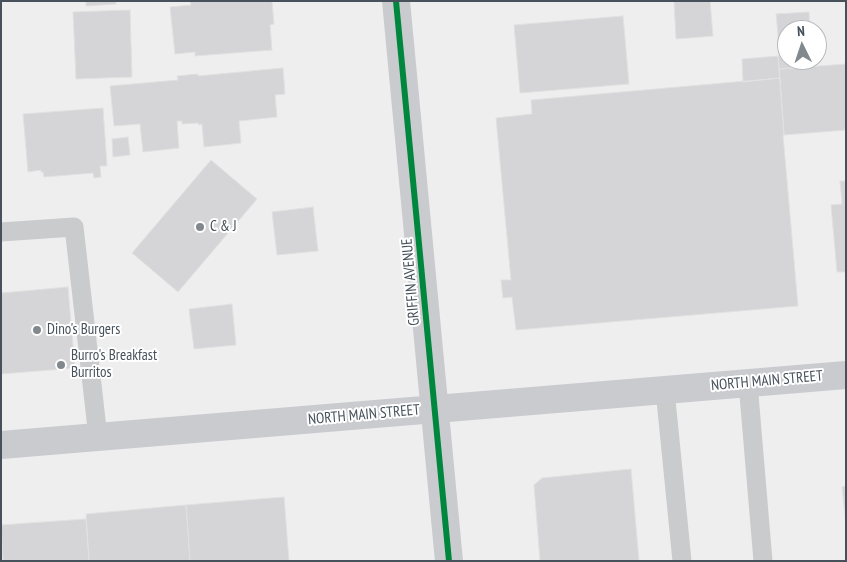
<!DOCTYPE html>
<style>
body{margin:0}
#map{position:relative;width:847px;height:562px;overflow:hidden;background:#efeeee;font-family:"PT Sans Narrow",sans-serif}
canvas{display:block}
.frame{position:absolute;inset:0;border:2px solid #46515b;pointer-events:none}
.north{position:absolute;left:777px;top:20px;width:50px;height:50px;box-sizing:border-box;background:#fff;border:1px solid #b5b9bd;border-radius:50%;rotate:356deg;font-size:14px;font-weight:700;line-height:20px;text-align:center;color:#46515b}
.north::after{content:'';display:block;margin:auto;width:18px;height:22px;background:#81888e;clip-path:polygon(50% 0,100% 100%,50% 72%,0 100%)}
</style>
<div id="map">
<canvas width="847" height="562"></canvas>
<div class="frame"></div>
<div class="north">N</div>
</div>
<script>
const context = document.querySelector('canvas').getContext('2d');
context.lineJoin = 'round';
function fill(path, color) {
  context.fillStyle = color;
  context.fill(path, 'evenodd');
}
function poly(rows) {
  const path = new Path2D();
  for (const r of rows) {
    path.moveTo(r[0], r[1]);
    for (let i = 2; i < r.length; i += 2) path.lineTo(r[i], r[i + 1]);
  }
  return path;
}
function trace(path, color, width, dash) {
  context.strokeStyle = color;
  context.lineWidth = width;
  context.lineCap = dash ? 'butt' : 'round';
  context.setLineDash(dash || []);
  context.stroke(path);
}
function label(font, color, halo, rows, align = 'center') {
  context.font = font + ' "PT Sans Narrow",sans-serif';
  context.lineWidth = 4;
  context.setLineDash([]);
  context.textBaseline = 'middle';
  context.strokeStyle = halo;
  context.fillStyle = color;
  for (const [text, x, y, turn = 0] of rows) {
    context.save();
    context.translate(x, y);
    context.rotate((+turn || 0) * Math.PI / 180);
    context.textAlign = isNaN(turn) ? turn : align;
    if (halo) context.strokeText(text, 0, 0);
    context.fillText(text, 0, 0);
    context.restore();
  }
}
const building = poly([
 [86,1,116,1,116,4,86,6,86,1],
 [190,1,272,1,274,24,270,25,272,50,195,56,195,52,175,54,170,7,191,5,190,1],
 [674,1,710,1,713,36,676,39,674,1],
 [130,10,132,77,76,79,73,12,130,10],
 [809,12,810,30,787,30,787,60,812,60,813,67,779,69,778,56,780,56,776,14,809,12],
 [623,16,629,84,520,93,514,25,623,16],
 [778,56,780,78,743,82,742,59,778,56],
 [846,64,846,130,784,135,779,69,846,64],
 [283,68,285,94,275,95,277,117,239,121,241,143,204,147,202,124,199,125,198,123,182,124,182,121,177,121,179,148,143,152,140,124,114,126,110,86,178,80,177,76,198,74,198,76,283,68],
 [780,78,784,135,783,135,798,306,516,330,512,297,503,298,501,280,511,280,496,118,532,114,531,100,780,78],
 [103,108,107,166,100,166,101,177,94,178,93,173,44,177,43,172,41,172,41,170,28,172,23,114,103,108],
 [128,137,130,155,113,157,112,139,128,137],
 [211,160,257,199,178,292,132,253,211,160],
 [840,181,846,181,846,272,837,272,831,205,842,204,840,181],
 [313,207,318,251,277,255,272,212,313,207],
 [68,287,75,368,1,374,1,293,68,287],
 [232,304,236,345,194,349,189,309,232,304],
 [631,469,639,561,540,561,534,485,542,478,631,469],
 [846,486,846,526,842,487,846,486],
 [284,497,289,561,190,561,186,505,284,497],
 [186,505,190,561,89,561,86,514,186,505],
 [86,519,89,561,3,561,1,525,86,519]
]);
const service = poly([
 [1,232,74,227,98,437],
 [748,383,763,561],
 [665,390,682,561]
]);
const secondary = poly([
 [396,1,449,561],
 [1,445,846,375]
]);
const cycleway = poly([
 [396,1,449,561]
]);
const markers = [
 [200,227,5,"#81888e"],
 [37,330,5,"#81888e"],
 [61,365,5,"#81888e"]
];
const poiNames = [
 ["C & J",210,227],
 ["Dino's Burgers",47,330],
 ["Burro's Breakfast",71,356],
 ["Burritos",71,373]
];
const streetNames = [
 ["GRIFFIN AVENUE",411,282,-95],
 ["NORTH MAIN STREET",767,381,-5],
 ["NORTH MAIN STREET",364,415,-5]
];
fill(building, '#d5d5d7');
trace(building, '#e0e0e1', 1);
trace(service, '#c9cbcd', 19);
trace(secondary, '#c9cbcf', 28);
trace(cycleway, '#00873e', 6);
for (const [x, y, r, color] of markers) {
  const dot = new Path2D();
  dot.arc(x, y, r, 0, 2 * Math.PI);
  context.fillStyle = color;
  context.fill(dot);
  trace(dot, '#fff', 2);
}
label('15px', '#46515b', '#fff', poiNames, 'left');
label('15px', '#46515b', '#fff', streetNames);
</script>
